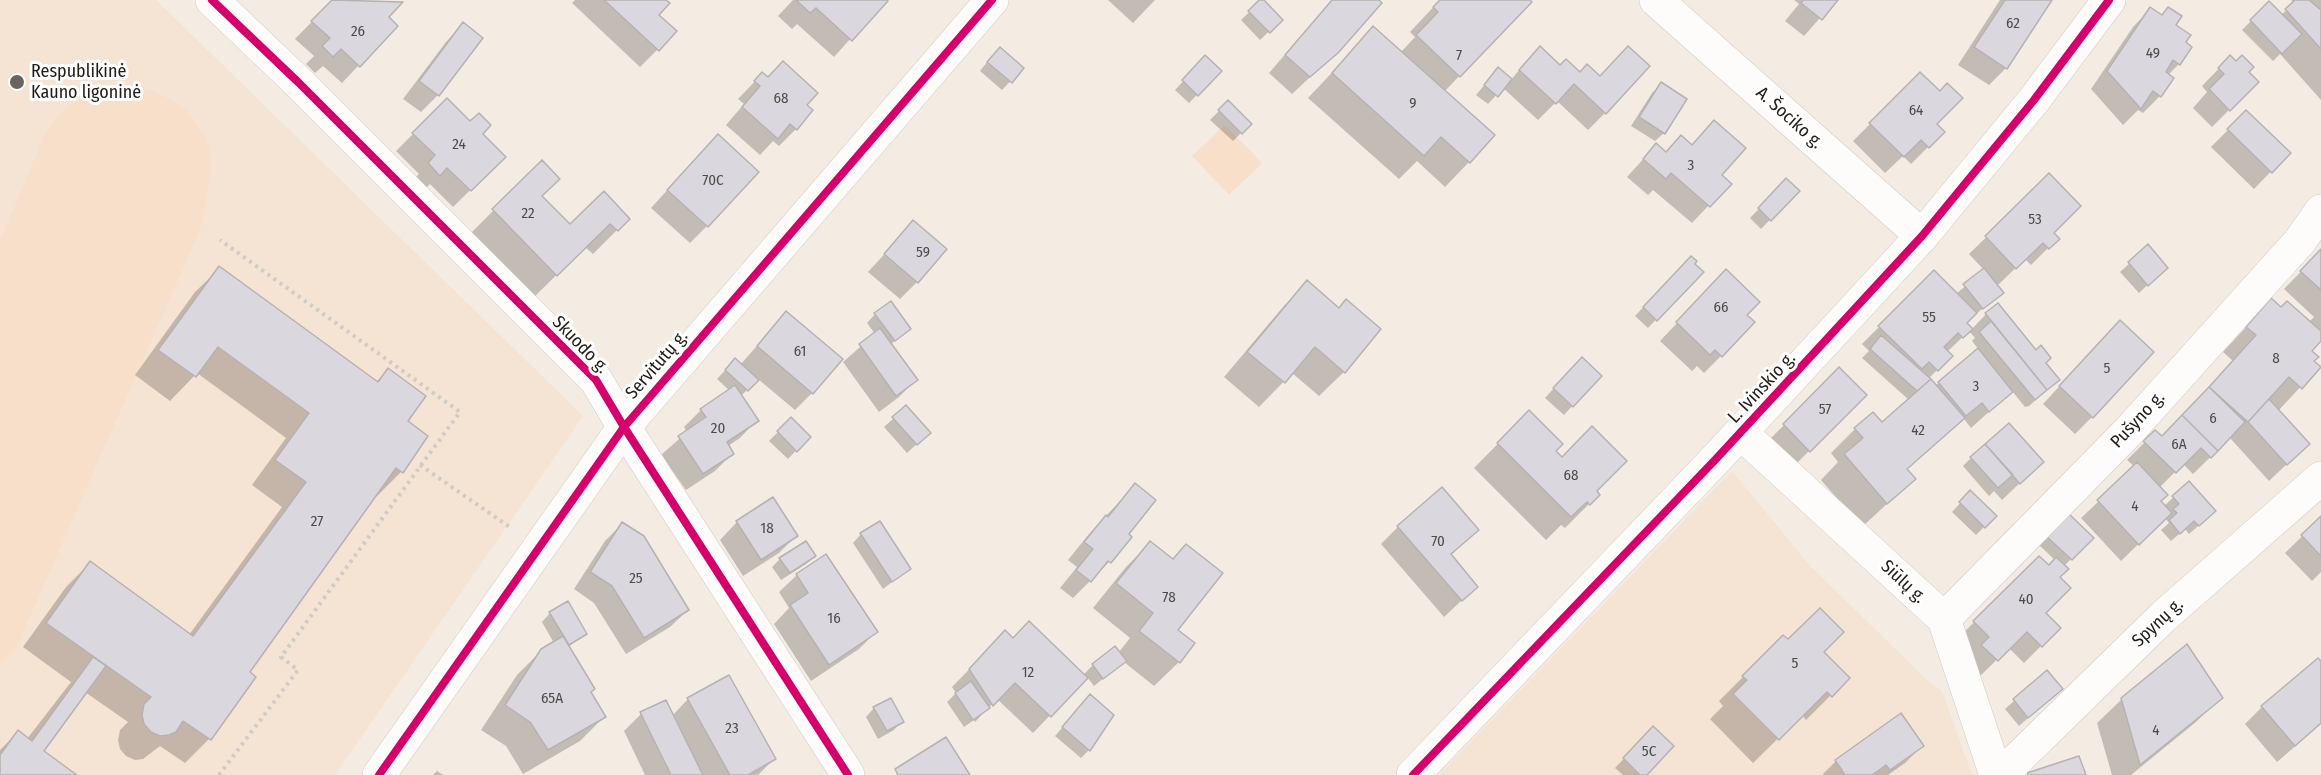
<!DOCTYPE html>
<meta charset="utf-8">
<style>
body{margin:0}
canvas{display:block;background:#f4ebe2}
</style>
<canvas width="2321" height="775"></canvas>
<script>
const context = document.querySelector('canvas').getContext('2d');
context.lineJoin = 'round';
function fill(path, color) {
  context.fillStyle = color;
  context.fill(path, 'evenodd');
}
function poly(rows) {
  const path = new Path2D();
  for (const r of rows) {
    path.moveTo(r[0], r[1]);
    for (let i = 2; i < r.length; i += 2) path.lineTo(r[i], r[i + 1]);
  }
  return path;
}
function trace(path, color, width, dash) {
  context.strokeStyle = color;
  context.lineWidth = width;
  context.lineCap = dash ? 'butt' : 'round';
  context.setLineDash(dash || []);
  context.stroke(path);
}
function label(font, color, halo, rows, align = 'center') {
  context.font = font + ' "Fira Sans Condensed",sans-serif';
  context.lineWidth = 6;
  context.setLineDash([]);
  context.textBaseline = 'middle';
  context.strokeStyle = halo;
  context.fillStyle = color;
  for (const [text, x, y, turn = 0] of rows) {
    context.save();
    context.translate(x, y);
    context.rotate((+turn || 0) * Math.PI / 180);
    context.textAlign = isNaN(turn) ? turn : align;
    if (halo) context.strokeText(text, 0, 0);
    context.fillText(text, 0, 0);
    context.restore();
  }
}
const built = poly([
 [0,0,156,0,583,416,335,775,0,775],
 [1732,471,1811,567,1928,681,1942,691,1972,775,1439,775]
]);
const green = poly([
 [111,84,131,84,154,91,185,108,204,135,210,150,210,179,200,230,15,650,0,664,0,241,44,137,53,121,79,96],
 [1225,125,1262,163,1229,195,1192,156]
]);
const shadow = poly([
 [333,0,401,2,387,17,396,26,342,83,323,66,315,73,306,64,314,56,295,39],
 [575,0,664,0,657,15,675,32,640,67,572,3],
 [793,0,885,0,834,57,797,24,792,29,778,16],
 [1108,0,1155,0,1133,23],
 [1262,0,1281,20,1260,40,1241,20],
 [1332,0,1378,0,1337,52,1292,94,1269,73],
 [1440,0,1527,0,1530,2,1444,92,1469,162,1445,187,1417,161,1399,179,1308,98,1373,29,1400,53,1415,37,1410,32],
 [1794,0,1836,0,1804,36,1785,21,1799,4],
 [2000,0,2050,0,2006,68,1989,85,1958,65],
 [2291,0,2321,0,2321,100,2280,54,2273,61,2242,30,2269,3,2281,15,2294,3],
 [2150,9,2161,16,2168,9,2184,43,2179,64,2168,75,2160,96,2143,113,2138,110,2123,125,2091,89,2133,27],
 [463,24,481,38,438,95,421,112,403,99,446,42],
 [991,57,1022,69,1002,90,980,71],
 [1205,57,1220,71,1189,103,1175,90],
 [2230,57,2257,82,2212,127,2193,108,2207,92,2202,86],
 [1523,65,1560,66,1605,113,1588,130,1557,101,1538,120,1503,88,1488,104,1476,95,1490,78,1511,80],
 [762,74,805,105,796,129,779,146,773,141,760,155,726,125,744,104,738,99],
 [1920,74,1934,124,1943,132,1911,164,1903,156,1885,173,1853,141],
 [1661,84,1664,133,1655,141,1631,126,1652,93],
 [447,100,504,157,453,207,430,184,422,192,412,181,419,174,396,151],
 [1228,102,1250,124,1233,141,1210,120],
 [1714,122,1720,175,1729,184,1692,223,1653,190,1648,195,1627,177,1656,145,1665,153,1681,137,1691,146],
 [2229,129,2289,153,2254,189,2211,147],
 [701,153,707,226,690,243,651,208],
 [542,162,540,196,570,227,628,219,593,254,585,247,531,300,469,235],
 [2049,176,2052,233,2057,239,2031,265,2025,259,1997,286,2002,293,1965,323,1971,330,1986,314,2045,363,2058,380,2029,406,2025,407,2012,391,1971,428,1964,419,1906,470,1914,479,1862,527,1821,480,1838,462,1831,453,1855,429,1873,414,1882,424,1909,400,1862,358,1869,351,1862,344,1934,272,1956,294,1984,270,1969,254],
 [1969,331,1975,338,1972,341,1979,350,1935,386,1928,379,1951,356,1947,352],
 [1786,181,1798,191,1761,229,1750,218],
 [913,223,917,282,900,299,868,272],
 [2148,247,2157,276,2139,293,2120,272],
 [2321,251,2321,340,2310,351,2312,361,2319,367,2278,411,2308,444,2269,481,2230,438,2193,474,2183,464,2159,488,2159,501,2164,506,2189,483,2205,520,2189,534,2185,529,2171,541,2161,530,2169,523,2165,518,2121,561,2081,518,2135,467,2127,460,2155,432,2161,438,2233,361,2223,352,2271,300,2281,309,2309,322,2314,317,2284,289],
 [1693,264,1701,272,1648,328,1635,316,1682,266],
 [220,268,376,382,388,370,406,422,401,472,377,496,375,494,248,673,209,739,185,763,160,746,143,759,135,760,126,756,120,749,118,740,120,730,128,722,85,692,42,752,74,775,0,775,0,750,18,732,27,739,71,682,23,647,66,587,90,563,189,635,282,507,252,485,286,438,197,373,170,401,135,375,195,292],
 [1307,282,1339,309,1379,329,1344,372,1319,396,1292,373,1259,407,1224,377,1283,307],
 [1709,289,1745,315,1721,356,1704,373,1697,366,1692,371,1660,341],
 [786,313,812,393,795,410,758,379,741,396,757,420,740,438,728,446,733,453,715,471,686,490,661,455,687,432,684,427,701,410,730,391,717,379,735,360,740,365],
 [875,314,909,329,890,345,916,380,899,397,879,412,843,362,875,334,867,323],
 [2103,339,2092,417,2075,434,2043,404],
 [1573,367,1600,376,1564,415,1545,398],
 [1839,370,1865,395,1792,468,1767,442],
 [906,407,920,441,907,453,884,427],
 [1529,412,1554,451,1598,495,1565,528,1561,525,1546,540,1474,468],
 [791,419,809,437,788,459,769,441],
 [1971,458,2042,462,2002,500,1994,491,1989,496,1963,466],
 [1135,485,1127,535,1130,537,1109,562,1073,598,1060,588,1077,567,1068,560,1089,534],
 [773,499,796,536,779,553,743,576,720,540,737,522],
 [1962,501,1995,516,1976,535,1952,512],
 [2068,515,2092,538,2064,566,2044,613,2059,628,2024,663,2009,648,1979,677,1957,639,2039,558,2048,567,2055,560,2039,545],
 [2321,518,2321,572,2312,581,2285,553],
 [622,524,688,610,670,627,626,654,594,603,574,589,605,541],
 [1398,527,1477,530,1450,556,1476,587,1444,617,1381,544],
 [861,534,909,569,883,589,853,543],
 [1150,543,1172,560,1186,546,1176,630,1179,662,1154,686,1124,662,1094,686,1087,677,1033,733,997,699,975,722,974,720,964,727,947,702,956,693,952,687,988,650,1013,639,1083,675,1093,665,1119,652,1130,638,1093,608,1126,567],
 [814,556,806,564,781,580,772,567,780,559],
 [797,575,876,632,859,649,811,681,774,624,789,608,779,592],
 [550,613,585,634,568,647,589,693,604,717,580,741,523,774,506,746,481,730,517,675,542,650,554,643,542,622],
 [1783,637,1788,642,1822,652,1848,678,1806,720,1802,715,1753,763,1710,719,1723,706,1719,701],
 [2321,663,2321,724,2277,762,2245,724,2262,707],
 [2047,672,2052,697,2019,726,2005,709],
 [2221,697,2196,722,2131,775,2112,775,2097,723,2122,699],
 [688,699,774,759,758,775,645,775,624,731,641,714,665,702,672,716],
 [1082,705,1089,750,1081,758,1055,736],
 [874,708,902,721,894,730,878,739,866,717],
 [1901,715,1922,746,1905,763,1888,775,1822,775,1836,761],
 [1653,728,1645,775,1623,775,1615,768],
 [437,771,443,775,433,775]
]);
const building = poly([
 [332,0,403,2,389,17,398,26,360,67,341,49,333,57,322,46,330,38,311,21,332,0],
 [604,0,666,0,670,3,659,15,677,31,659,51,604,0],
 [796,0,887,0,888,1,852,41,816,8,810,13,796,0],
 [1259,0,1264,0,1283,20,1270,33,1248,11,1259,0],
 [1332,0,1379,0,1382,3,1338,53,1310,77,1285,55,1332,0],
 [1440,0,1530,0,1532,2,1460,77,1416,35,1438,12,1433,7,1440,0],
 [1803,0,1838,0,1822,20,1801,3,1803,0],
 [2005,0,2052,0,2007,69,1974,47,2005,0],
 [2295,0,2309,0,2321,10,2321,49,2285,9,2295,0],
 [2269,1,2302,34,2282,54,2250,20,2269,1],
 [2150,7,2162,15,2168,7,2182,16,2176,25,2191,35,2186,42,2192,47,2180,65,2173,60,2166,72,2174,78,2161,97,2153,91,2141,109,2107,71,2150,7],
 [463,22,483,38,439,96,419,81,463,22],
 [1373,26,1495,135,1470,163,1441,137,1424,156,1332,73,1373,26],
 [1540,46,1560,65,1566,59,1580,72,1587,64,1600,76,1628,46,1650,66,1606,114,1574,84,1556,104,1519,70,1540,46],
 [1000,47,1024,68,1012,83,987,62,1000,47],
 [1205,55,1222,71,1198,96,1182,80,1205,55],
 [2230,55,2236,61,2242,55,2254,67,2249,72,2259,82,2230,111,2209,89,2224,74,2218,68,2230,55],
 [783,61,818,93,807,105,813,110,797,130,790,124,778,139,742,107,760,86,754,81,762,72,768,77,783,61],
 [1498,67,1512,79,1498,97,1484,85,1498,67],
 [1920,72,1940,91,1947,83,1963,98,1937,124,1945,132,1929,148,1921,140,1904,157,1869,123,1920,72],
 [1661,82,1687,99,1665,134,1639,117,1661,82],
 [447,98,470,121,479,113,491,125,483,134,506,157,471,191,447,168,440,176,428,163,435,155,412,133,447,98],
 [1228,100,1252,124,1242,134,1218,110,1228,100],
 [2246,110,2291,153,2272,173,2227,129,2246,110],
 [1714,120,1746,148,1722,175,1732,184,1710,207,1671,173,1666,179,1643,159,1656,143,1666,152,1681,135,1692,145,1714,120],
 [718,134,759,172,708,227,667,190,718,134],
 [542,160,560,179,542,196,570,224,604,191,630,219,618,231,610,224,557,276,492,209,542,160],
 [2049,173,2081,206,2054,233,2060,239,2049,249,2043,243,2016,269,1985,236,2049,173],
 [1786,178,1800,191,1771,221,1758,208,1786,178],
 [913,220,947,249,918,283,884,254,913,220],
 [2148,244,2168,268,2148,286,2128,262,2148,244],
 [2321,249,2321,290,2300,271,2321,249],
 [1691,256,1697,261,1695,264,1704,272,1657,321,1643,307,1691,256],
 [219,266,378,382,388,368,426,396,408,421,428,436,403,473,396,468,250,672,256,677,211,740,183,721,176,732,169,735,160,736,151,732,144,724,142,715,144,704,151,697,46,623,90,561,193,636,306,482,275,460,309,413,218,347,196,377,158,350,219,266],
 [1984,268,2004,293,1983,309,1963,284,1984,268],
 [1726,269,1760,302,1747,315,1755,322,1722,357,1715,350,1710,355,1676,322,1726,269],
 [1934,270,1977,313,1967,323,1973,329,1963,338,1958,333,1944,347,1953,356,1938,371,1929,362,1922,369,1878,326,1934,270],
 [1307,280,1339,308,1346,299,1381,329,1345,373,1315,347,1285,383,1247,352,1307,280],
 [2271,298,2281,307,2287,301,2321,331,2321,341,2312,351,2319,357,2314,361,2321,367,2302,389,2289,377,2248,422,2209,387,2256,335,2246,327,2271,298],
 [891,301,911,329,895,341,874,313,891,301],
 [1998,303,2036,350,2041,345,2051,358,2046,363,2060,380,2047,390,1985,313,1998,303],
 [786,311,843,359,813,394,757,346,786,311],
 [2120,320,2154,352,2093,418,2059,386,2120,320],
 [1991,321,2047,390,2035,400,1979,332,1991,321],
 [880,328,918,380,896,396,859,344,880,328],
 [1881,335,1931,379,1917,391,1870,349,1881,335],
 [1978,348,2013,392,1989,412,1982,403,1966,416,1938,382,1978,348],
 [1582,357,1602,376,1573,407,1553,388,1582,357],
 [735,358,759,380,748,391,725,370,735,358],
 [1839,367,1867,395,1810,452,1783,424,1839,367],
 [1931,379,1965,418,1907,469,1916,479,1887,504,1844,454,1863,438,1854,428,1873,412,1882,422,1931,379],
 [735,385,759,421,727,442,734,454,703,474,678,436,706,417,700,409,735,385],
 [2209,387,2245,422,2218,451,2182,415,2209,387],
 [2269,399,2310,444,2287,465,2248,422,2269,399],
 [906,405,931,433,917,445,892,417,906,405],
 [1529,410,1563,444,1556,451,1562,457,1592,426,1627,461,1597,491,1600,495,1590,505,1587,502,1571,517,1497,443,1529,410],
 [2182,415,2218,451,2211,458,2201,448,2176,473,2143,441,2155,430,2162,436,2182,415],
 [791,417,811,437,797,452,777,431,791,417],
 [2009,423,2044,462,2020,484,1985,444,2009,423],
 [1985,444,2013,475,1998,488,1970,457,1985,444],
 [2137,462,2168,495,2161,501,2172,513,2139,545,2097,500,2137,462],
 [2189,481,2216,511,2199,526,2194,521,2180,534,2169,520,2177,513,2173,509,2179,504,2172,496,2189,481],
 [1135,483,1156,500,1129,534,1132,537,1111,563,1108,561,1091,582,1076,570,1093,549,1084,542,1106,515,1108,517,1135,483],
 [1442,487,1479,530,1451,554,1478,587,1462,601,1397,526,1442,487],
 [1970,490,1997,516,1985,528,1959,502,1970,490],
 [773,497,798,536,761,560,736,521,773,497],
 [2068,513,2094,538,2072,560,2046,536,2068,513],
 [2321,516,2321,556,2301,535,2321,516],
 [880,521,911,569,892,582,860,533,880,521],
 [622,522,644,536,689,610,644,638,612,586,590,572,622,522],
 [806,541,816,556,790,573,779,558,806,541],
 [1150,541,1173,559,1186,544,1223,573,1178,630,1195,643,1180,663,1139,631,1153,613,1116,583,1150,541],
 [826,554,878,632,829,665,790,605,808,593,796,574,826,554],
 [2039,556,2049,565,2056,557,2069,569,2060,577,2071,588,2046,613,2061,628,2042,647,2027,632,1998,661,1981,645,1989,637,1973,621,2039,556],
 [568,601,587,634,569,645,549,612,568,601],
 [1820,608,1844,632,1824,652,1850,678,1832,697,1827,692,1779,740,1733,694,1747,680,1742,676,1783,635,1788,639,1820,608],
 [1029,621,1088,678,1051,717,1015,683,993,706,969,669,1005,630,1013,638,1029,621],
 [563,636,595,689,591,692,606,717,548,750,530,722,505,705,541,649,563,636],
 [2187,644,2223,698,2140,765,2121,698,2187,644],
 [1115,646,1127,661,1103,679,1092,664,1115,646],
 [93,657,106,666,44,751,77,775,0,775,0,755,18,730,32,741,93,657],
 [2318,658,2321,661,2321,723,2295,746,2261,706,2318,658],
 [2047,670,2063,689,2028,718,2013,699,2047,670],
 [729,675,776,759,748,775,730,775,687,698,729,675],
 [971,681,990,708,973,720,955,693,971,681],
 [1090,694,1114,715,1090,751,1062,727,1090,694],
 [891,698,904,722,887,731,873,707,891,698],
 [666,700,703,775,671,775,640,712,666,700],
 [1901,713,1924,746,1890,770,1886,765,1872,775,1845,775,1835,760,1901,713],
 [1653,726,1674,746,1647,775,1640,775,1623,758,1653,726],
 [946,737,970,775,898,775,895,769,946,737],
 [2079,756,2086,775,2028,775,2027,773,2079,756]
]);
const path = poly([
 [420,465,511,528],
 [219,775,298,670,281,657,460,412,220,240]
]);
const minor = poly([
 [212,0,298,82,596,380,624,427,848,775],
 [1656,0,1922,236],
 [1741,433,1944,619,1996,775],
 [1944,619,2129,431,2300,241,2321,211],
 [379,775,624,427,992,0],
 [1413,775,1715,460,1922,236,2034,100,2109,0],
 [2001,775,2163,617,2321,478]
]);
const cycleway = poly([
 [212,0,298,82,596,380,624,427,848,775],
 [379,775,624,427,992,0],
 [1413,775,1715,460,1922,236,2034,100,2109,0]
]);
const markers = [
 [17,82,8,"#6b645d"]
];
const numberNames = [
 ["62",2013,24],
 ["26",358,32],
 ["49",2153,54],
 ["7",1459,56],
 ["68",781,99],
 ["9",1413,104],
 ["64",1916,111],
 ["24",459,145],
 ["3",1691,166],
 ["70C",713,181],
 ["22",528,214],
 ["53",2035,220],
 ["59",923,253],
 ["66",1721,308],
 ["55",1929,318],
 ["61",800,352],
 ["8",2276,359],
 ["5",2107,369],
 ["3",1976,387],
 ["57",1825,410],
 ["6",2213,419],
 ["20",718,429],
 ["42",1918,431],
 ["6A",2179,445],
 ["68",1571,476],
 ["4",2135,507],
 ["27",317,522],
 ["18",767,529],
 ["70",1438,542],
 ["25",636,579],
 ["78",1169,598],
 ["40",2026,600],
 ["16",834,619],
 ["5",1795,664],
 ["12",1028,673],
 ["65A",552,699],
 ["23",732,729],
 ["4",2156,731],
 ["5C",1649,752]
];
const poiNames = [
 ["Respublikinė",31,72],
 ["Kauno ligoninė",31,93]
];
const streetNames = [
 ["A. Šociko g.",1789,118,42],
 ["Skuodo g.",580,345,46],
 ["Servitutų g.",657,365,-49],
 ["L. Ivinskio g.",1762,388,-47],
 ["Pušyno g.",2138,420,-47],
 ["Siūlų g.",1903,582,43],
 ["Spynų g.",2158,623,-43]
];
fill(built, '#f5e3d3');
fill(green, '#f8dfca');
fill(shadow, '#0003');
fill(building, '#dad7df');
trace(building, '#b6b2b2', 1.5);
trace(minor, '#d1c9c3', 34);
trace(path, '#cecbc8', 4, [3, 4.5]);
trace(minor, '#fdfcfb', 33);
trace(cycleway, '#d6006c', 8);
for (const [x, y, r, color] of markers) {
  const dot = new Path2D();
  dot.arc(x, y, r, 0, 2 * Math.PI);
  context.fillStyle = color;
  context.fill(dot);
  trace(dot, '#fff', 2);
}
label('15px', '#4f4a48', null, numberNames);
label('18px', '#211b15', '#fff', poiNames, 'left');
label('18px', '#211b15', '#fff', streetNames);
</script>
